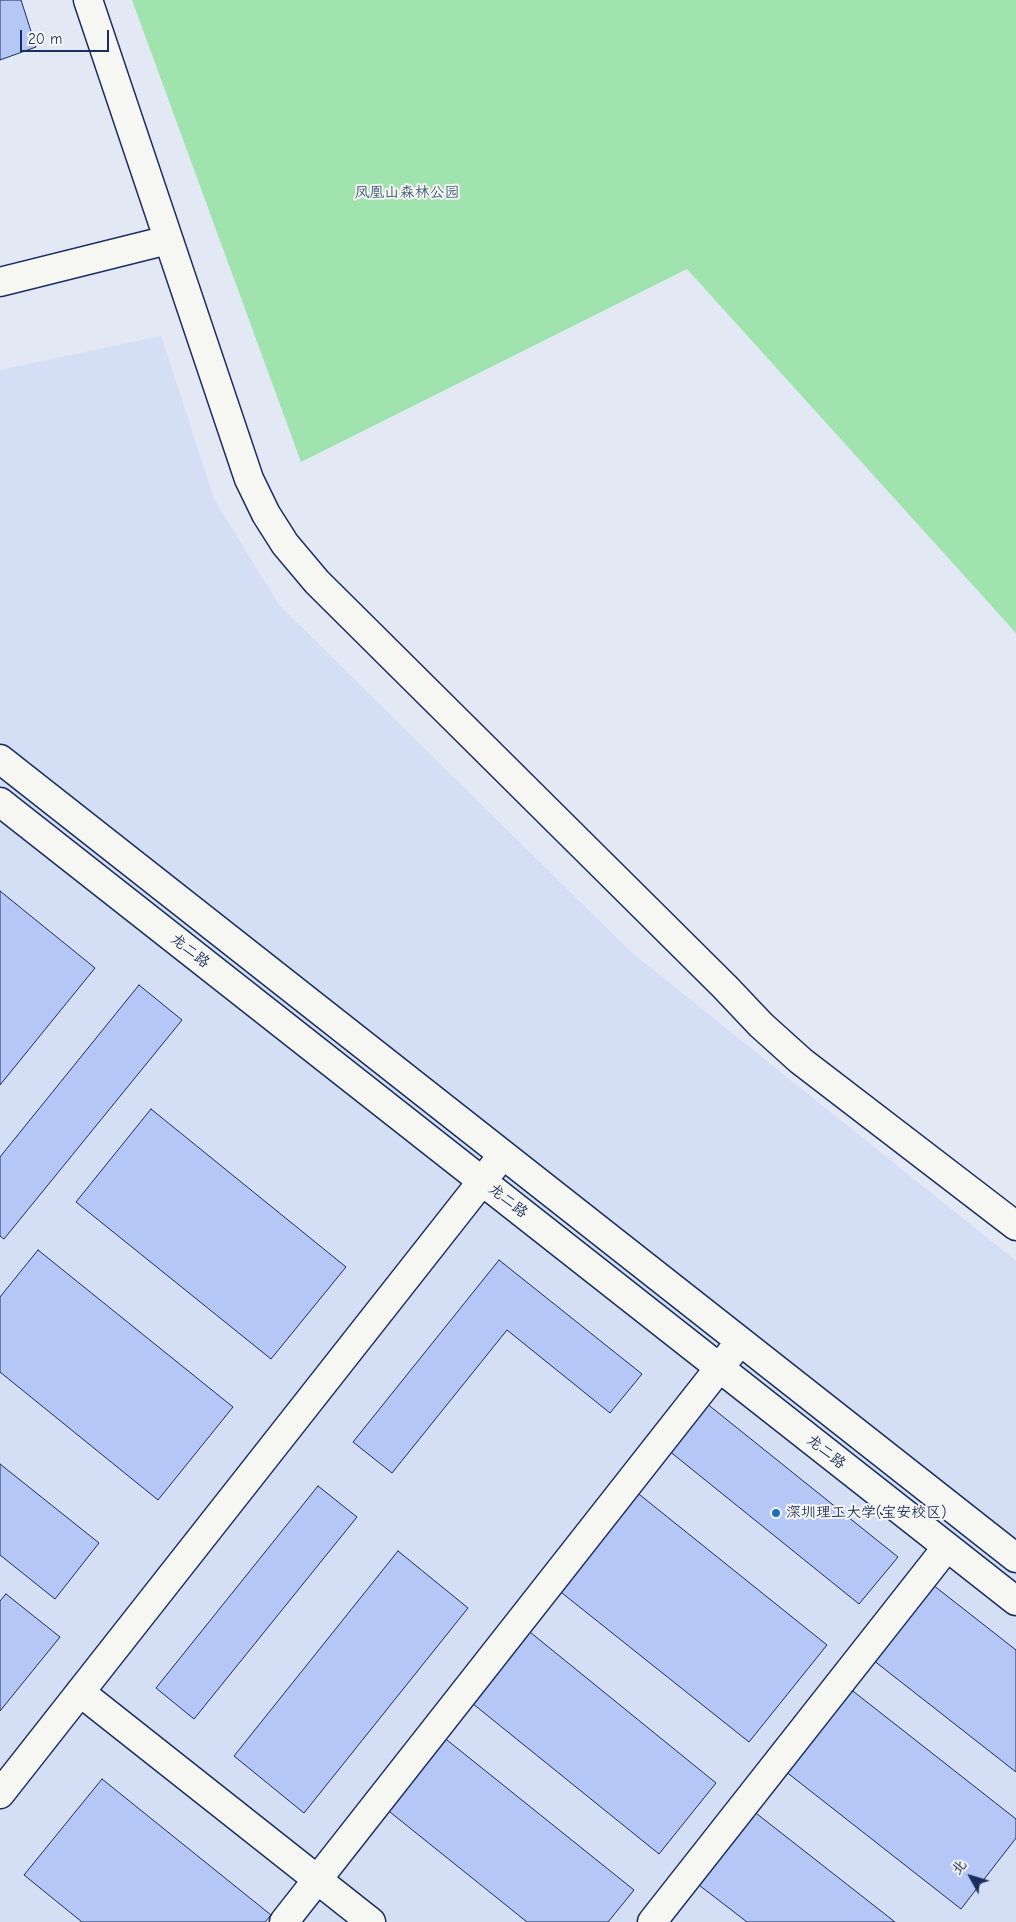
<!DOCTYPE html>
<meta charset="utf-8">
<style>
body{margin:0}
#map{position:relative;width:1016px;height:1922px;overflow:hidden;background:#e2e8f4;font-family:"Comic Neue","LXGW WenKai TC",sans-serif}
canvas{display:block}
.north{position:absolute;left:946px;top:1852px;width:50px;height:50px;-webkit-text-stroke:4px #f6f6f2;paint-order:stroke;rotate:309deg;font-size:14px;font-weight:700;line-height:20px;text-align:center;color:#1b2f5e}
.north::after{content:'';display:block;margin:auto;width:18px;height:22px;background:#1b2f5e;clip-path:polygon(50% 0,100% 100%,50% 72%,0 100%)}
.scale{position:absolute;left:20px;top:30px;width:89px;height:22px;box-sizing:border-box;border:2px solid #1b2f5e;border-top:0;padding-left:6px;font-size:15px;line-height:18px;white-space:nowrap;color:#1b2f5e;-webkit-text-stroke:4px #f6f6f2;paint-order:stroke}
</style>
<div id="map">
<canvas width="1016" height="1922"></canvas>
<div class="north">北</div>
<div class="scale">20 m</div>
</div>
<script>
const context = document.querySelector('canvas').getContext('2d');
context.lineJoin = 'round';
function fill(path, color) {
  context.fillStyle = color;
  context.fill(path, 'evenodd');
}
function poly(rows) {
  const path = new Path2D();
  for (const r of rows) {
    path.moveTo(r[0], r[1]);
    for (let i = 2; i < r.length; i += 2) path.lineTo(r[i], r[i + 1]);
  }
  return path;
}
function trace(path, color, width, dash) {
  context.strokeStyle = color;
  context.lineWidth = width;
  context.lineCap = dash ? 'butt' : 'round';
  context.setLineDash(dash || []);
  context.stroke(path);
}
function label(font, color, halo, rows, align = 'center') {
  context.font = font + ' "Comic Neue","LXGW WenKai TC",sans-serif';
  context.lineWidth = 4;
  context.setLineDash([]);
  context.textBaseline = 'middle';
  context.strokeStyle = halo;
  context.fillStyle = color;
  for (const [text, x, y, turn = 0] of rows) {
    context.save();
    context.translate(x, y);
    context.rotate((+turn || 0) * Math.PI / 180);
    context.textAlign = isNaN(turn) ? turn : align;
    if (halo) context.strokeText(text, 0, 0);
    context.fillText(text, 0, 0);
    context.restore();
  }
}
const built = poly([
 [161,336,214,499,279,605,631,952,1016,1261,1016,1922,0,1922,0,370]
]);
const green = poly([
 [132,0,1016,0,1016,633,687,269,301,462]
]);
const building = poly([
 [0,0,21,0,36,47,0,60,0,0],
 [0,891,95,968,0,1085,0,891],
 [139,985,182,1020,4,1239,0,1236,0,1157,139,985],
 [151,1109,346,1267,271,1359,76,1202,151,1109],
 [38,1250,233,1407,158,1500,0,1372,0,1297,38,1250],
 [499,1260,642,1374,610,1413,507,1330,392,1473,353,1442,499,1260],
 [706,1403,898,1557,859,1604,668,1450,706,1403],
 [0,1464,99,1543,55,1599,0,1555,0,1464],
 [318,1486,357,1517,194,1719,156,1688,318,1486],
 [635,1491,827,1645,749,1742,557,1589,635,1491],
 [398,1551,468,1608,304,1813,234,1756,398,1551],
 [933,1585,1016,1650,1016,1772,873,1660,933,1585],
 [6,1594,60,1637,0,1711,0,1601,6,1594],
 [525,1628,716,1783,659,1854,467,1699,525,1628],
 [849,1688,1016,1819,1016,1838,961,1909,785,1771,849,1688],
 [442,1736,634,1890,608,1922,527,1922,385,1808,442,1736],
 [102,1779,271,1915,265,1922,82,1922,24,1875,102,1779],
 [752,1810,895,1922,747,1922,695,1882,752,1810]
]);
const minor = poly([
 [88,0,249,479,266,514,285,544,317,582,725,987,761,1025,801,1061,1016,1226],
 [0,282,168,240],
 [0,759,1016,1558],
 [0,802,1016,1601],
 [80,1692,371,1922],
 [0,1794,494,1166],
 [284,1922,731,1353],
 [652,1922,947,1547]
]);
const markers = [
 [776,1513,5,"#1f6fb2"]
];
const parkNames = [
 ["凤凰山森林公园",407,193]
];
const streetNames = [
 ["龙二路",190,951,38],
 ["龙二路",508,1201,38],
 ["龙二路",826,1452,38]
];
const poiNames = [
 ["深圳理工大学(宝安校区)",786,1513]
];
fill(built, '#d4def5');
fill(green, '#a0e3ae');
fill(building, '#b4c7f7');
trace(building, '#1b2f5e', 1);
trace(minor, '#1b2f5e', 31);
trace(minor, '#f6f6f2', 28);
for (const [x, y, r, color] of markers) {
  const dot = new Path2D();
  dot.arc(x, y, r, 0, 2 * Math.PI);
  context.fillStyle = color;
  context.fill(dot);
  trace(dot, '#f6f6f2', 2);
}
label('15px', '#3c5c72', '#f6f6f2', parkNames);
label('15px', '#1b2f5e', '#f6f6f2', streetNames);
label('15px', '#1b2f5e', '#f6f6f2', poiNames, 'left');
</script>
